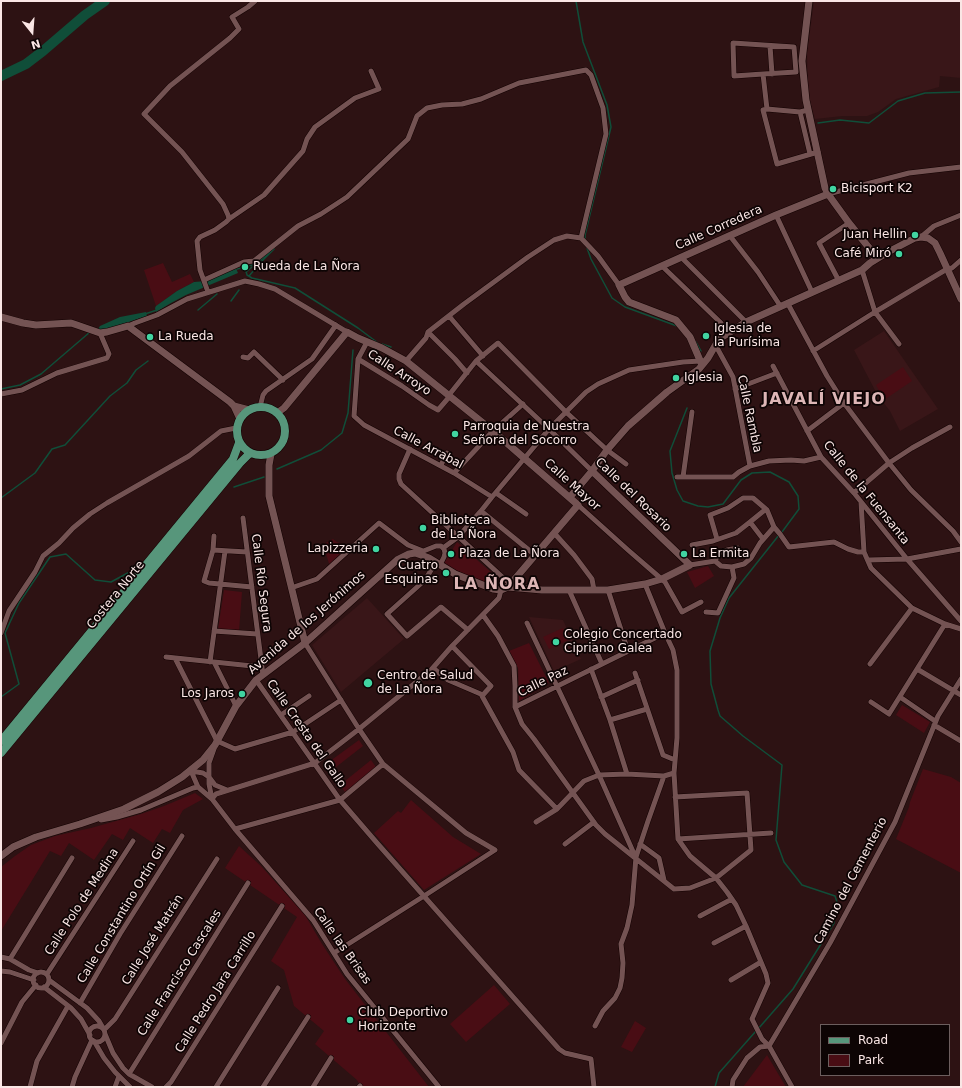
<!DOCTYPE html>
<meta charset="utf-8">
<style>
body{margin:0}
#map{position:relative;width:962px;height:1088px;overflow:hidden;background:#2d1213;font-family:"DejaVu Sans",sans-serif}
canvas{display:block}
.frame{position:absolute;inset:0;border:2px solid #fae6e5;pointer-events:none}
.legend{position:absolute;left:820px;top:1024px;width:130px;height:52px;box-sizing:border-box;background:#0d0404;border:1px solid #6c5e5e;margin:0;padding:5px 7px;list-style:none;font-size:12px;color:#fae6e5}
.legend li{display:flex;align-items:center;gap:8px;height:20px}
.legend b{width:20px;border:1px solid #6c5e5e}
.north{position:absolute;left:12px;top:12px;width:40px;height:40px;-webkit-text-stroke:3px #0d0404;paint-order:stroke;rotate:163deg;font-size:11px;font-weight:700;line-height:16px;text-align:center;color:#fae6e5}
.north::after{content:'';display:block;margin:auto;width:14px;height:18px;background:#fae6e5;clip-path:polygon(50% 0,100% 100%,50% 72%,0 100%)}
</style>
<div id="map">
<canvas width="962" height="1088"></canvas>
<div class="frame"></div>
<ul class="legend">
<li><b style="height:5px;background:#57967b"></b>Road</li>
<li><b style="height:11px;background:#490d14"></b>Park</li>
</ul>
<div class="north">N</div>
</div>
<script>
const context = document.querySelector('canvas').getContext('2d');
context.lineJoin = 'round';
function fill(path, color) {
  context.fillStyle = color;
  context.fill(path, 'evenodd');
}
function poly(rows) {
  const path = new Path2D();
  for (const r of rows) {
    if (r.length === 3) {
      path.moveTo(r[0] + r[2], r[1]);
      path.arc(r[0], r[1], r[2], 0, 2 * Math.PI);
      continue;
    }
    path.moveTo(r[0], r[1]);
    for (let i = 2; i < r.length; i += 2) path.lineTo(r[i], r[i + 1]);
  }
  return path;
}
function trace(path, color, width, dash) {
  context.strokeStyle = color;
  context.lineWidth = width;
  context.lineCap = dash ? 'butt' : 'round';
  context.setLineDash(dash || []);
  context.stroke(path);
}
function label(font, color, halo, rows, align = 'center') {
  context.font = font + ' "DejaVu Sans",sans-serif';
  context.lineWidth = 3.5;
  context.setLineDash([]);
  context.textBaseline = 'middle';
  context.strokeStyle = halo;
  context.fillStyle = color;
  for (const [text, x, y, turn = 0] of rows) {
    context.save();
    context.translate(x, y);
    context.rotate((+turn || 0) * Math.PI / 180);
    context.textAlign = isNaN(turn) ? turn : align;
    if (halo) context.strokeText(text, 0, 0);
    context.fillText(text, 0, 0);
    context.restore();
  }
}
const built = poly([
 [814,1,961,1,961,78,940,76,939,87,896,99,878,112,867,116,843,116,815,119,808,94,807,54],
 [884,331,938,409,900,431,890,411,878,396,854,350],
 [367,598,404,639,341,692,312,645],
 [529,617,563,620,581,659,554,671]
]);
const green = poly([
 [163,263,172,282,190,274,194,282,177,291,156,306,144,270],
 [903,367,912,381,884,400,876,385],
 [333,539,337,542,352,547,330,567,324,547,322,545],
 [457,542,503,583,495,587,459,574,444,563],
 [708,566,714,576,695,588,687,572],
 [224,590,242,592,239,631,218,629],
 [563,628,568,640,549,649,543,637],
 [529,643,549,683,519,701,518,668,509,651],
 [902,705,930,722,924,733,896,715],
 [359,740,363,746,331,771,326,764],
 [371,760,376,767,345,792,340,785],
 [923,769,951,777,961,783,961,873,896,839,909,807,910,802],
 [195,793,203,799,183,810,170,833,162,829,153,843,130,828,123,840,112,834,94,860,69,843,61,856,50,851,1,931,1,867,15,856,31,845,55,836,91,828,141,814,164,806],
 [411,800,453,837,481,854,424,890,374,833,398,811,401,813],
 [239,846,261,866,305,915,322,944,345,979,429,1087,361,1087,357,1080,315,1044,324,1031,294,1006,284,970,271,961,297,917,225,868],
 [494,985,510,1004,466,1042,450,1024],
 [635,1021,646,1028,632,1052,621,1047],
 [767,1055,786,1087,743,1087]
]);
const water = poly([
 [236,268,238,273,186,295,171,303,156,312,155,308,156,306,177,291,194,282,207,281],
 [146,312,147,316,110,328,105,329,98,329,100,326,120,317]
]);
const stream = poly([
 [576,1,583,42,607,105,611,127,585,235,585,240],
 [818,123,840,120,869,123,898,101,925,93,961,92],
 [587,248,591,259,612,298,625,307,677,326],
 [245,267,247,275,252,278,295,288,358,328,378,343],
 [237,269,252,265,255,262],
 [246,272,270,252],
 [249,276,261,262,274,249,274,247],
 [231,301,239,290],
 [198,310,217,294],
 [145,314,157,310],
 [696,342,701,351],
 [382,344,391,347],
 [1,389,20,385,41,374,90,332],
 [687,408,670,451,672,473,677,490,683,501,698,506,708,507,723,504,741,480,752,473,770,472,789,482,798,496,799,509,782,532],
 [277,469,321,450,342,433,348,413,353,350],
 [234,487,264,477],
 [1,498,35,473,52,449,65,445,110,396,127,383,136,370,148,361],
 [1,697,19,684,5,633,19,603,50,557,66,554,95,580,111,582,137,568],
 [758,1029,793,989,834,923,837,902,835,896,802,885,784,862,776,840,782,765,743,736,720,716,718,710,711,684,710,651,720,618,729,598,779,535],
 [715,1087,719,1073,756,1031]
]);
const river = poly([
 [1,76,26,64,43,51,85,15,105,1]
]);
const street = poly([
 [770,46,772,74],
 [763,74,734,76,733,43,794,47,796,72,763,74,767,109],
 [808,110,800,112,767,109,763,110,777,164,818,152],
 [800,112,810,154],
 [828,194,909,173,961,167],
 [776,215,812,292],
 [229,219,264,195,303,151,307,139,315,127,355,98,379,89,371,71],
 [730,236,758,272,781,307],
 [921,237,934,226,961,215],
 [681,257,746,322],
 [662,266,721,323],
 [862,270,875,312,899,344],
 [204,280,244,262,254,261,298,226,321,214,347,197,408,139,417,116,427,108,442,105,462,104,481,99,519,83,586,70,591,75,603,108,606,134,581,238],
 [839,281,819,243,849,223],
 [208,292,200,270,197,241,200,237,215,230,226,222,229,219,228,215,223,204,182,152,144,114,170,86,230,38,239,29,232,17,248,7,255,1],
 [788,304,827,376,844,403,889,463,911,490,953,531,961,542],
 [449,316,483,356],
 [128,326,135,323,157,315,187,299,245,281,259,284,275,289,347,332],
 [428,332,455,359,467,373],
 [367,342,358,359,354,416,364,425,454,473,492,497],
 [716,346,733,377,750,466],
 [813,351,875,312,947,269,952,268,961,260],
 [243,357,248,358,254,352,283,380],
 [358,359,402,386,429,405,438,410,450,396],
 [406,361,426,338,428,332,464,304,528,257,554,240,567,236,581,238,598,256,619,285],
 [476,361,549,429,592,471],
 [773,366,821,457,854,493,907,559,961,621],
 [735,389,777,373],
 [1,394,22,390,57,373,107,358,109,354,100,333],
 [449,395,476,361,498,343,566,412,607,450,626,464],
 [260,407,263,395,266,391,312,359,336,325],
 [807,431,844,403],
 [410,449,399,474,399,479,401,484,510,584],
 [441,465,447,453],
 [454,473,493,431,523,404],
 [677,477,733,477,739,472,750,466,769,461,791,460,804,461,821,457],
 [683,477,692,412],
 [496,493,526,514],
 [854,493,889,463,912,448,950,427],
 [861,502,864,552,871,568,912,608,945,624,961,629],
 [578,505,628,550,665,582,682,612,701,602],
 [481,511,535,555],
 [243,518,263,675],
 [750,522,766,509],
 [555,534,574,555,592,579,594,590],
 [214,536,213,550,204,581,209,583,252,587],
 [717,539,710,515,728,508,743,498,753,498,767,510,774,527,780,534,789,547,834,542,848,549,858,552,864,552],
 [692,545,713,541,736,533,750,522,763,539],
 [443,548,458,537,481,511,492,497,549,429,586,392,598,384,629,370,683,362,701,361],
 [213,550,247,552],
 [421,552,436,546,441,546,444,549,445,553,444,557,440,565],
 [868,560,907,559,961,549],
 [715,561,719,553,727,550,738,548],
 [436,562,425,580,387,614,407,636,441,607,468,630],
 [690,565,715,561,721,566,732,567,744,564,751,558,760,543,774,527],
 [645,584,665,633,673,650,677,670,677,738,674,773,678,839,690,856,716,878,727,892,736,905,746,926,766,974,768,983,752,1019,762,1039,769,1046,792,1087],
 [291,588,317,579,379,523,408,545,423,551],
 [569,590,602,664],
 [608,590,628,651],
 [706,612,718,613,734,578,732,567],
 [483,615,498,636,514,666,515,686,515,707,522,724,534,739,596,825,605,834,674,889,690,888,716,878,751,850,747,793,675,797],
 [527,623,599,775,635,856],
 [214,631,257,634],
 [1,633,9,611,35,572,43,556,59,543,73,528,90,514,107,503,189,456,221,431,236,428],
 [305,643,359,729,383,764,466,833,495,850,424,896,334,953],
 [452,646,491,686,482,696,513,752,519,770,557,809],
 [166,657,262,667],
 [175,658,217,741,235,749,293,732,341,700],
 [210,662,225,551],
 [214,662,236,706],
 [870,664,912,608],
 [433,668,448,680,483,695],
 [591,669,610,720,627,774],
 [917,669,961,695],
 [635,673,663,755,675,760],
 [256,680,340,800,377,843,559,1049,565,1053,591,1059,594,1087],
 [601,697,638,680],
 [900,697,935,721],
 [871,702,889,714,945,624],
 [515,707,665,633],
 [281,715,309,696],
 [610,720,647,709],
 [934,725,961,741],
 [191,771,198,787,212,799,235,829,313,920,347,974,439,1087],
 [191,771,203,773,209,777,215,785,227,790],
 [212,799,216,794,315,763,359,729,431,670,452,646,499,598,501,590],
 [212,799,209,784,209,763,214,749],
 [101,820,117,817,141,810,193,788,198,787],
 [536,822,557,809,584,781,599,775,627,774,664,776,674,773],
 [235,829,340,800,383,764],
 [678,839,771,833],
 [565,844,594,822],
 [640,844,659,858,664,880],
 [700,916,732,899],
 [714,943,746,926],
 [1,957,10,959,29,970,38,973],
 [10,959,72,858],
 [1,971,10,972,34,980],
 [41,980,8],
 [47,974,133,841],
 [49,980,87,1008,99,1021,103,1028],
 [731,980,761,962],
 [44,987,71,1008,81,1019,90,1035],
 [80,1003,120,934,182,836],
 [595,1026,603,1011,615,998,620,988,622,978,623,963,621,944,627,928,632,905,636,857,648,821,664,776],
 [97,1034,8],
 [104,1030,115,1019,217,859],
 [105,1034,113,1053,123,1068,129,1074,152,1087],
 [94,1041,104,1058,115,1072,130,1087],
 [1,1043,22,1002,36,985],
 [769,1046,830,943,895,822,938,716,961,679],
 [129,1074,248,883],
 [30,1087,37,1061,68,1006],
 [72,1087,75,1077,92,1040],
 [115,1087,119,1076],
 [166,1087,171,1082,282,906],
 [216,1087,278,988],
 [263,1087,308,1017],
 [313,1087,331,1058],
 [359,1087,360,1086],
 [732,1087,733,1080,747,1058,760,1047,769,1046]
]);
const secondary = poly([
 [809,1,802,61,806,100,825,188,828,194,849,223,870,249,880,252,888,252],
 [1,317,23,323,36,325,71,323,77,325,100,333,107,332,128,326,230,402,234,406,240,419],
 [702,365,690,337,676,320,629,302,625,297,619,285,776,215,828,194],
 [234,406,249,410],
 [271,454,269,465,269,496,305,643],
 [570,497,592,471,607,450,628,426,667,392,699,369,708,358,719,339,746,322,862,270,870,263,888,252,915,238,921,237,928,238,935,243,940,253,961,299],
 [508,587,542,590,608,590,645,584,662,579,690,565,592,471],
 [1,856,13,847,36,837,80,824,124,809,158,792,182,777,203,760,215,745,236,706,256,680,305,643,397,560,409,554,415,553,421,555,429,558,455,574,493,589,501,590,508,587,578,505,493,431,406,361,382,348,358,338,347,332,284,408,277,413]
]);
const primary = poly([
 [261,431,24],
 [1,741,233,459,239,443],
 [1,753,240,463,250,453]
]);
const markers = [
 [833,189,4,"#41d4a1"],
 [915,235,4,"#41d4a1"],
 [899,254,4,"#41d4a1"],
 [245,267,4,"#41d4a1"],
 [706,336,4,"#41d4a1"],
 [150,337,4,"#41d4a1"],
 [676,378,4,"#41d4a1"],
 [455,434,4,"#41d4a1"],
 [423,528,4,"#41d4a1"],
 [376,549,4,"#41d4a1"],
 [451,554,4,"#41d4a1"],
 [684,554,4,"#41d4a1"],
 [446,573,4,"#41d4a1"],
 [556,642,4,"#41d4a1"],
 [368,683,5,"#41d4a1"],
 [242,694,4,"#41d4a1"],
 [350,1020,4,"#41d4a1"]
];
const poiNames = [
 ["Bicisport K2",841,189],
 ["Juan Hellin",907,235,"right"],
 ["Café Miró",891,254,"right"],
 ["Rueda de La Ñora",253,267],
 ["Iglesia de",714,329],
 ["la Purísima",714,343],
 ["La Rueda",158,337],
 ["Iglesia",684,378],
 ["Parroquia de Nuestra",463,427],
 ["Señora del Socorro",463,441],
 ["Biblioteca",431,521],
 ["de La Ñora",431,535],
 ["Lapizzeria",368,549,"right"],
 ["Plaza de La Ñora",459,554],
 ["La Ermita",692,554],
 ["Cuatro",438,566,"right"],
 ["Esquinas",438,580,"right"],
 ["Colegio Concertado",564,635],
 ["Cipriano Galea",564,649],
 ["Centro de Salud",377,676],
 ["de La Ñora",377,690],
 ["Los Jaros",234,694,"right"],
 ["Club Deportivo",358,1013],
 ["Horizonte",358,1027]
];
const streetNames = [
 ["Calle Corredera",719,228,-24],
 ["Calle Arroyo",399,373,33],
 ["Calle Rambla",749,414,78],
 ["Calle Arrabal",428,448,28],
 ["Calle Mayor",572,485,42],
 ["Calle de la Fuensanta",866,493,51],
 ["Calle del Rosario",633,495,44],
 ["Calle Río Segura",261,583,83],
 ["Costera Norte",116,595,-51],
 ["Avenida de los Jerónimos",307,623,-41],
 ["Calle Paz",543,682,-26],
 ["Calle Cresta del Gallo",306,734,55],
 ["Camino del Cementerio",851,881,-62],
 ["Calle Polo de Medina",82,902,-57],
 ["Calle Constantino Ortín Gil",122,914,-59],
 ["Calle José Matrán",153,940,-58],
 ["Calle las Brisas",342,946,55],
 ["Calle Francisco Cascales",180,973,-58],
 ["Calle Pedro Jara Carrillo",216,992,-58]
];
const districtNames = [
 ["JAVALÍ VIEJO",824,400],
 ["LA ÑORA",497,585]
];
fill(built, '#391618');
fill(green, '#490d14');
fill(water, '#104e39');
trace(stream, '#104e39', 1.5);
trace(river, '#104e39', 10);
trace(street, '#130102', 6);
trace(secondary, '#130102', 8);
trace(primary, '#130102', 9);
trace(street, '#745353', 5);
trace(secondary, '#745353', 7);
trace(primary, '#57967b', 8);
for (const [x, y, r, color] of markers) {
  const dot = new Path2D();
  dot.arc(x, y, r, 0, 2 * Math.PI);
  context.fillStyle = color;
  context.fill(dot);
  trace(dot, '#0d0404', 1.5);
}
label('12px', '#fae6e5', '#0d0404', poiNames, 'left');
label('12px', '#fae6e5', '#0d0404', streetNames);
context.letterSpacing = '1px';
label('bold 16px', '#ddb6b6', '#0d0404', districtNames);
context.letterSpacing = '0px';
</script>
